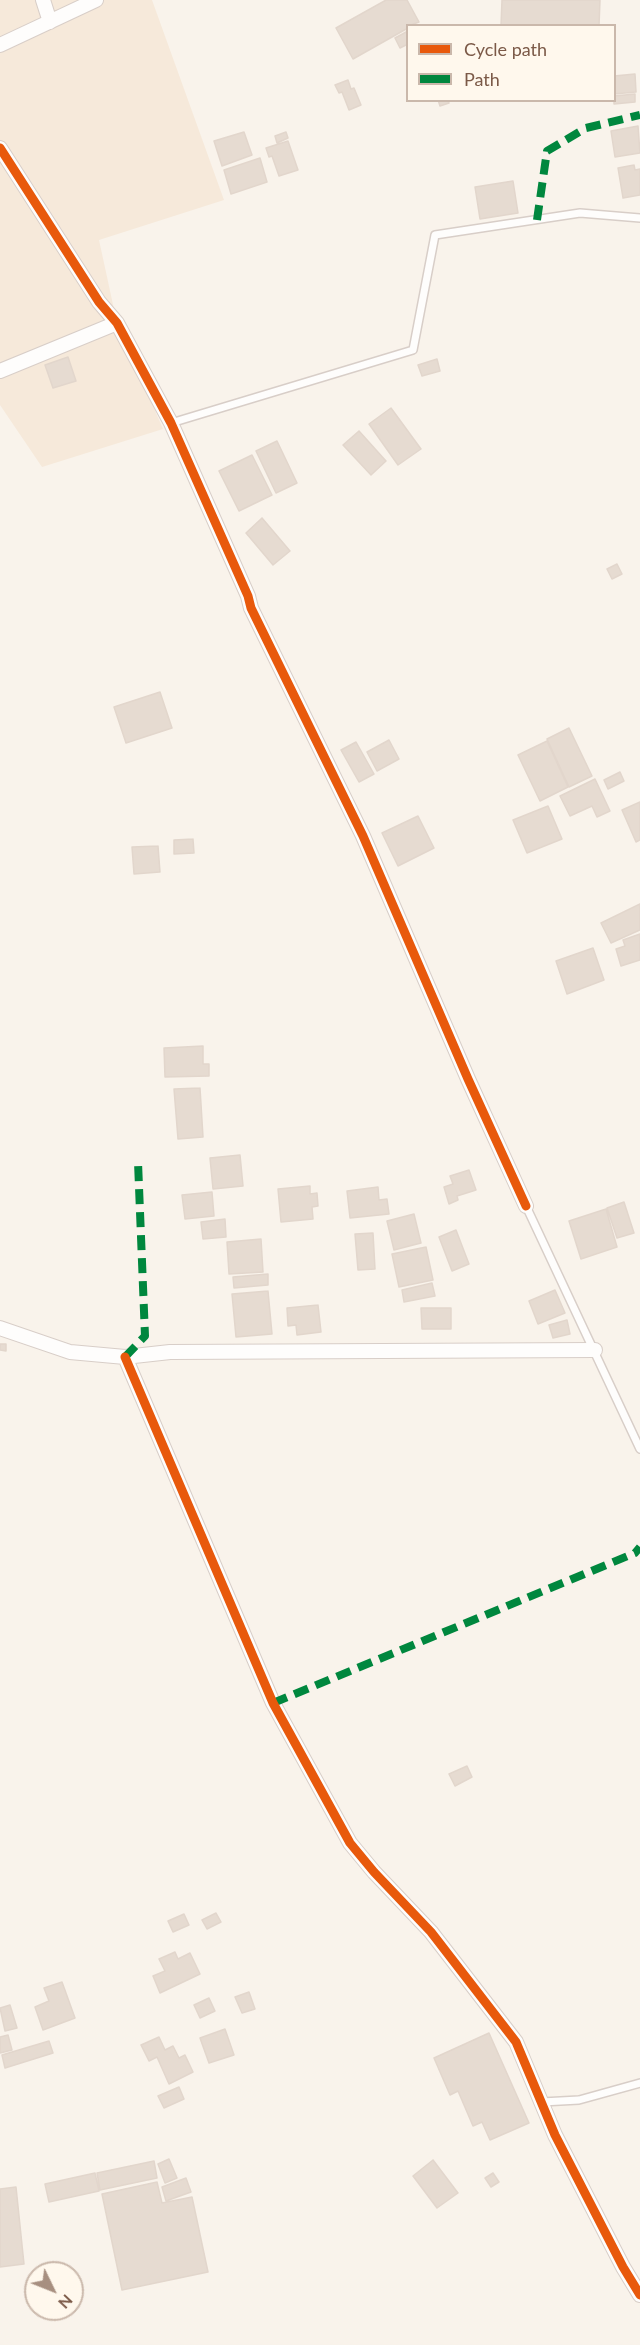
<!DOCTYPE html>
<style>
body{margin:0}
#map{position:relative;width:640px;height:2345px;overflow:hidden;background:#f9f3eb;font-family:Lato,sans-serif}
canvas{display:block}
.legend{position:absolute;left:406px;top:24px;width:210px;height:78px;box-sizing:border-box;background:#fff8ed;border:2px solid #cab8ab;margin:0;padding:8px 10px;list-style:none;font-size:18px;color:#7b5947}
.legend li{display:flex;align-items:center;gap:12px;height:30px}
.legend b{width:30px;border:2px solid #cab8ab}
.north{position:absolute;left:24px;top:2261px;width:60px;height:60px;box-sizing:border-box;background:#fff8ed;border:2px solid #cab8ab;border-radius:50%;rotate:133deg;font-size:16px;font-weight:700;line-height:24px;text-align:center;color:#7b5947}
.north::after{content:'';display:block;margin:auto;width:21px;height:27px;background:#a78f80;clip-path:polygon(50% 0,100% 100%,50% 72%,0 100%)}
</style>
<div id="map">
<canvas width="640" height="2345"></canvas>
<ul class="legend">
<li><b style="height:8px;background:#e8590c"></b>Cycle path</li>
<li><b style="height:8px;background:#00873e"></b>Path</li>
</ul>
<div class="north">N</div>
</div>
<script>
const context = document.querySelector('canvas').getContext('2d');
context.lineJoin = 'round';
function fill(path, color) {
  context.fillStyle = color;
  context.fill(path, 'evenodd');
}
function poly(rows) {
  const path = new Path2D();
  for (const r of rows) {
    path.moveTo(r[0], r[1]);
    for (let i = 2; i < r.length; i += 2) path.lineTo(r[i], r[i + 1]);
  }
  return path;
}
function trace(path, color, width, dash) {
  context.strokeStyle = color;
  context.lineWidth = width;
  context.lineCap = dash ? 'butt' : 'round';
  context.setLineDash(dash || []);
  context.stroke(path);
}
const residential = poly([
 [0,0,152,0,224,200,99,240,117,323,163,429,42,467,0,405]
]);
const building = poly([
 [386,0,407,0,419,22,408,26,408,28,353,59,336,28,386,0],
 [502,0,600,0,599,26,501,26,502,0],
 [408,31,408,44,400,48,395,38,408,31],
 [635,74,636,92,614,94,614,76,635,74],
 [348,80,351,89,354,88,361,105,349,110,342,92,339,93,335,85,348,80],
 [635,94,635,102,614,104,614,96,635,94],
 [438,100,448,100,449,103,440,106,438,100],
 [638,126,640,153,615,157,611,131,638,126],
 [244,132,252,155,222,166,214,141,244,132],
 [286,132,288,138,277,143,275,136,286,132],
 [288,141,298,170,279,176,272,156,269,157,266,148,288,141],
 [260,158,267,182,231,194,224,170,260,158],
 [634,165,635,170,640,169,640,195,623,198,618,168,634,165],
 [513,181,518,213,480,219,475,187,513,181],
 [68,357,76,381,53,388,45,365,68,357],
 [437,359,440,371,422,376,418,365,437,359],
 [391,408,421,449,398,465,369,424,391,408],
 [359,431,386,461,371,475,343,445,359,431],
 [277,441,297,483,276,493,256,451,277,441],
 [252,455,272,495,239,511,219,471,252,455],
 [262,518,290,551,273,565,246,533,262,518],
 [617,564,622,574,612,579,607,569,617,564],
 [160,692,172,728,126,743,114,707,160,692],
 [569,728,592,776,569,787,547,739,569,728],
 [389,740,399,759,377,771,367,752,389,740],
 [547,741,568,787,540,801,518,755,547,741],
 [356,742,374,774,359,782,341,750,356,742],
 [620,772,624,781,608,789,604,780,620,772],
 [595,779,610,811,597,817,592,806,570,816,560,796,595,779],
 [640,802,640,840,636,842,622,810,640,802],
 [548,806,562,839,527,853,513,820,548,806],
 [418,816,434,848,398,866,382,833,418,816],
 [193,839,194,853,174,854,174,840,193,839],
 [158,846,160,872,134,874,132,847,158,846],
 [640,904,640,930,611,943,601,923,640,904],
 [640,934,640,960,621,966,616,949,625,946,623,940,640,934],
 [593,948,604,980,567,994,556,961,593,948],
 [203,1046,203,1064,209,1064,209,1076,165,1077,164,1048,203,1046],
 [200,1088,203,1137,178,1139,174,1089,200,1088],
 [240,1155,243,1186,213,1189,210,1158,240,1155],
 [469,1170,476,1190,457,1196,458,1200,449,1204,444,1187,453,1184,450,1176,469,1170],
 [310,1186,310,1194,317,1193,318,1206,312,1207,313,1219,281,1222,278,1189,310,1186],
 [378,1187,379,1200,387,1199,389,1214,350,1218,347,1191,378,1187],
 [212,1192,214,1216,185,1219,182,1195,212,1192],
 [624,1202,634,1233,617,1238,607,1208,624,1202],
 [606,1209,617,1247,581,1259,569,1221,606,1209],
 [414,1214,421,1243,394,1250,387,1221,414,1214],
 [225,1219,226,1237,203,1239,201,1222,225,1219],
 [456,1230,469,1264,452,1271,439,1237,456,1230],
 [373,1233,375,1269,358,1270,355,1234,373,1233],
 [261,1239,263,1272,229,1274,227,1242,261,1239],
 [426,1247,433,1280,399,1287,392,1254,426,1247],
 [268,1274,268,1285,234,1288,233,1277,268,1274],
 [432,1283,435,1296,404,1302,402,1290,432,1283],
 [555,1290,565,1313,538,1324,529,1301,555,1290],
 [268,1291,272,1334,236,1337,232,1294,268,1291],
 [318,1305,321,1332,297,1335,296,1325,288,1326,287,1308,318,1305],
 [421,1308,451,1308,451,1329,422,1329,421,1308],
 [567,1320,570,1334,553,1338,549,1325,567,1320],
 [0,1344,6,1344,6,1351,0,1350,0,1344],
 [467,1766,472,1777,455,1786,449,1774,467,1766],
 [216,1913,221,1922,207,1929,202,1920,216,1913],
 [184,1914,189,1925,173,1932,168,1921,184,1914],
 [175,1952,178,1959,190,1953,200,1974,160,1993,153,1976,165,1971,159,1959,175,1952],
 [62,1982,75,2018,43,2030,35,2007,49,2001,44,1988,62,1982],
 [249,1992,255,2009,242,2013,235,1997,249,1992],
 [209,1998,215,2011,200,2018,194,2005,209,1998],
 [10,2005,17,2028,5,2031,0,2008,10,2005],
 [225,2029,234,2055,209,2063,200,2038,225,2029],
 [489,2033,529,2123,490,2140,482,2122,473,2126,458,2091,450,2095,434,2058,489,2033],
 [8,2035,12,2050,0,2053,0,2037,8,2035],
 [159,2037,165,2050,173,2046,179,2058,185,2055,193,2072,169,2084,157,2057,149,2061,141,2045,159,2037],
 [49,2041,53,2053,5,2068,2,2055,49,2041],
 [179,2087,184,2099,164,2108,158,2096,179,2087],
 [169,2159,177,2178,165,2183,158,2164,169,2159],
 [433,2160,458,2193,437,2208,413,2176,433,2160],
 [154,2161,157,2178,100,2190,97,2173,154,2161],
 [95,2173,99,2191,49,2202,45,2184,95,2173],
 [493,2173,499,2182,491,2187,485,2178,493,2173],
 [186,2178,191,2192,166,2201,162,2187,186,2178],
 [157,2182,162,2203,192,2197,208,2272,122,2290,102,2194,157,2182],
 [16,2187,24,2264,0,2267,0,2189,16,2187]
]);
const service = poly([
 [171,423,413,350,435,235,580,213,640,218],
 [526,1206,640,1449],
 [542,2102,579,2100,640,2083]
]);
const minor = poly([
 [43,0,50,22],
 [0,45,96,0],
 [0,148,99,302,117,323,171,423,248,596,251,608,363,836,468,1079,526,1206],
 [0,371,117,323],
 [0,1328,70,1352,125,1357,170,1352,595,1350],
 [125,1357,273,1703,350,1843,374,1872,431,1932,516,2042,555,2135,623,2267,640,2295]
]);
const quiet = poly([
 [537,220,547,151,586,128,640,115],
 [125,1357,145,1336,138,1162],
 [273,1703,635,1553,640,1547]
]);
const cycleway = poly([
 [0,148,99,302,117,323,171,423,248,596,251,608,363,836,468,1079,526,1206],
 [125,1357,273,1703,350,1843,374,1872,431,1932,516,2042,555,2135,623,2267,640,2295]
]);
fill(residential, '#f6e9da');
fill(building, '#e6dbd1');
trace(building, '#e2d6cc', 1.5);
trace(service, '#d8cec8', 10);
trace(minor, '#d8cec8', 16);
trace(service, '#fefdfc', 7);
trace(minor, '#fefdfc', 14);
trace(quiet, '#00873e', 8, [15, 8]);
trace(cycleway, '#e8590c', 9);
</script>
